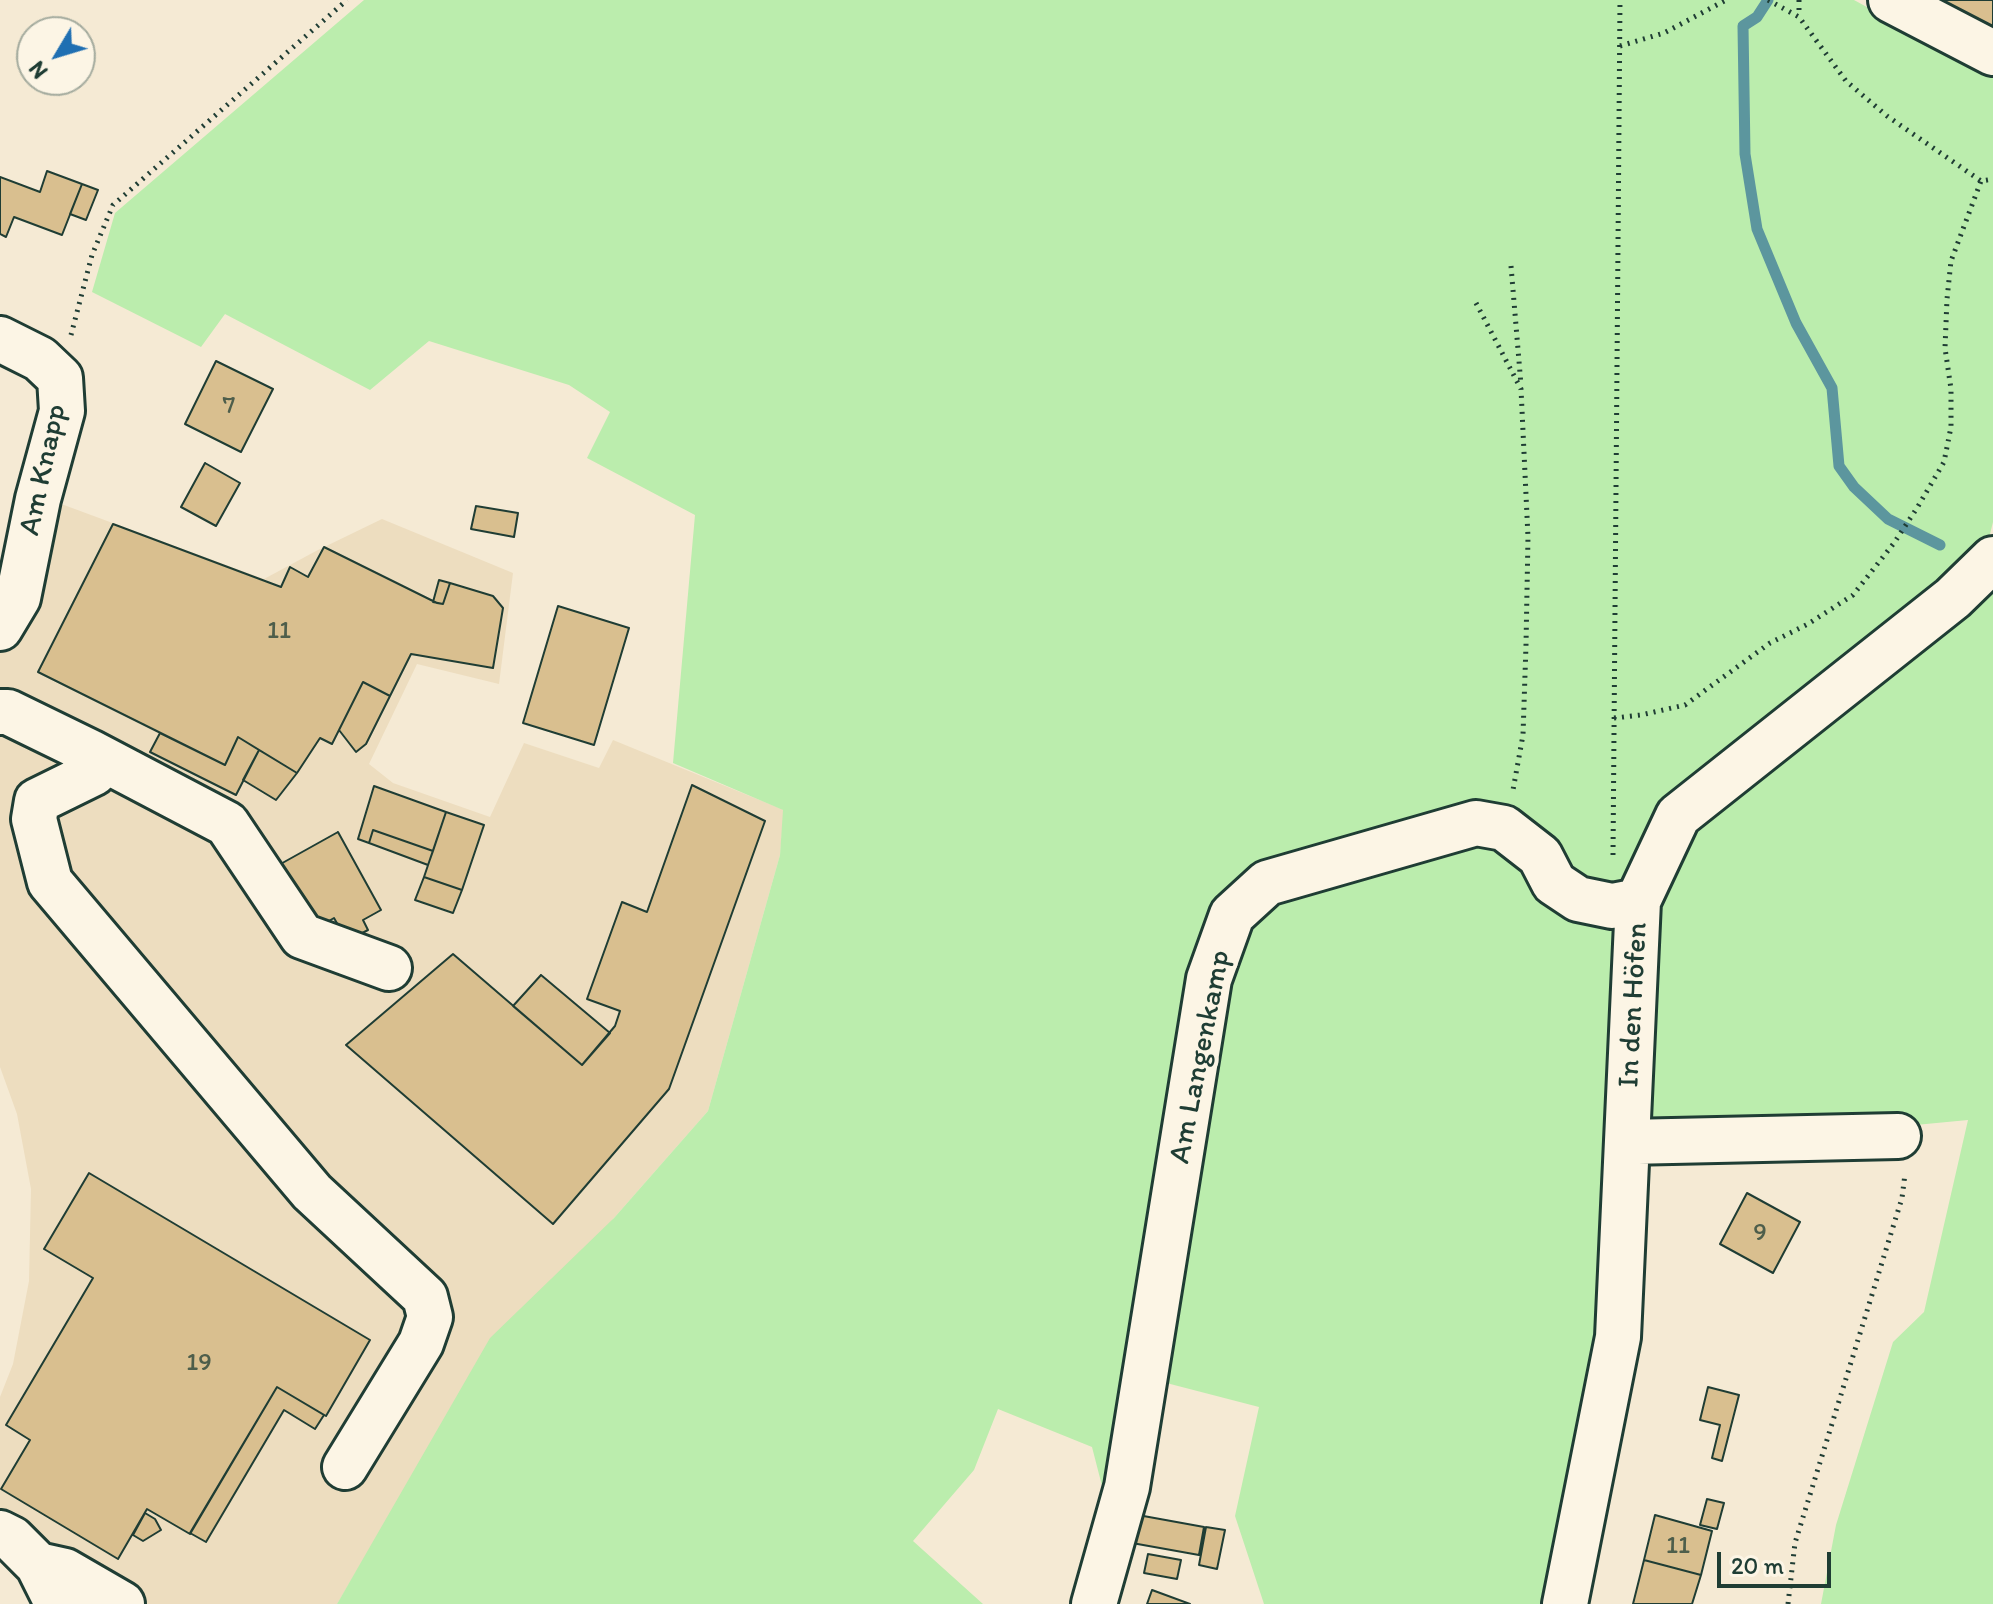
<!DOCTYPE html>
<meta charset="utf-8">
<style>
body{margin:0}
#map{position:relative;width:1993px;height:1604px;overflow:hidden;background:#f5ead4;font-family:Itim,sans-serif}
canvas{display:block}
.north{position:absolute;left:16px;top:16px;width:80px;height:80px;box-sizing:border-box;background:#fcf5e5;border:2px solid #a4ab9e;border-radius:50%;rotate:232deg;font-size:22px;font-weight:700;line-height:32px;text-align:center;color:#1f3d34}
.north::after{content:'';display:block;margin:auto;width:28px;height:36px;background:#1f6fb2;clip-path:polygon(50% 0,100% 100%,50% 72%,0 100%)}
.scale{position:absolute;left:1717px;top:1552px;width:114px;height:36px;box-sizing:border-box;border:4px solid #1f3d34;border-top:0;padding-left:10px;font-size:24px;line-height:28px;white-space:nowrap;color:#1f3d34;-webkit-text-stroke:6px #fcf5e5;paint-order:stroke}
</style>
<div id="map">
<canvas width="1993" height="1604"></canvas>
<div class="north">N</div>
<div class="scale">20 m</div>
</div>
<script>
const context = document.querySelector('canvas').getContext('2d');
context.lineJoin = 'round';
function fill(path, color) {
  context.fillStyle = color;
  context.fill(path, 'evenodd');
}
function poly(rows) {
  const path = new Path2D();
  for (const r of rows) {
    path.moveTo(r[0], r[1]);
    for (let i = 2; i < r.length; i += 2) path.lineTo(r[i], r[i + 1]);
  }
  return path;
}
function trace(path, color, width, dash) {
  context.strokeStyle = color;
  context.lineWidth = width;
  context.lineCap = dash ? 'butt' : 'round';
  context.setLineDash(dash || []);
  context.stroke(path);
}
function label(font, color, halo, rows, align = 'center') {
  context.font = font + ' Itim,sans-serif';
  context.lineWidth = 8;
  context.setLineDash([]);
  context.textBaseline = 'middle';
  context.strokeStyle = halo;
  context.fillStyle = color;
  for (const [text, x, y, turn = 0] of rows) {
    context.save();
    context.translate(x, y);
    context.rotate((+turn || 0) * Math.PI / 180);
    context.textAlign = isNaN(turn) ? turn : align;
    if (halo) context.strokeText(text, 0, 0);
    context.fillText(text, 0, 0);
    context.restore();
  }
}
const built = poly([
 [47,501,64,505,264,579,316,551,382,519,513,573,499,684,417,664,369,764,393,783,490,817,524,743,599,768,613,740,784,810,780,855,708,1111,614,1218,368,1552,337,1604,77,1604,55,1548,44,1538,0,1513,0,1397,13,1364,29,1281,31,1189,17,1114,0,1067,0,648]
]);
const green = poly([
 [364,0,1854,0,1993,76,1993,522,1987,546,1993,573,1993,1604,1821,1604,1836,1525,1893,1342,1924,1312,1968,1120,1716,1144,1609,1170,1597,1339,1548,1604,1264,1604,1235,1516,1259,1407,1151,1379,1109,1513,1092,1447,998,1409,974,1470,913,1541,983,1604,337,1604,490,1338,614,1218,708,1111,780,855,783,810,673,763,695,515,587,458,610,412,569,385,429,341,370,390,225,314,201,347,92,292,115,213]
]);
const stream = poly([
 [1768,0,1757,17,1743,26,1745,154,1757,229,1796,323,1832,388,1839,466,1854,487,1888,519,1940,545]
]);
const building = poly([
 [1930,0,1993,0,1993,33,1930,0],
 [47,171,82,184,62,235,14,217,6,237,0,234,0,177,40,192,47,171],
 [82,184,98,190,86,220,70,214,82,184],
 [216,361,273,389,241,452,185,424,216,361],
 [205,463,240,483,216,526,181,507,205,463],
 [476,506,518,513,514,537,471,529,476,506],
 [113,524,281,587,290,567,308,577,324,547,437,603,443,604,450,583,493,596,503,608,493,668,411,654,390,696,363,682,332,744,320,738,297,773,238,737,225,765,38,672,113,524],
 [439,580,450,583,443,604,433,602,439,580],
 [558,606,629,628,594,745,523,723,558,606],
 [363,682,390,696,366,744,356,752,339,730,363,682],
 [160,733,225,765,238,737,259,750,236,795,150,752,160,733],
 [259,750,297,773,276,800,243,780,259,750],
 [692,785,765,821,669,1089,553,1224,346,1045,453,954,582,1065,615,1026,620,1011,587,999,622,902,647,912,692,785],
 [374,786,446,812,433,851,373,830,369,843,358,839,374,786],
 [446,812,484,825,462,890,424,877,446,812],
 [373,830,433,851,428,865,369,843,373,830],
 [338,832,381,910,363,920,368,930,347,941,334,918,313,930,277,866,338,832],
 [424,877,462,890,453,913,415,900,424,877],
 [541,975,610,1033,582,1065,513,1006,541,975],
 [89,1173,370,1340,326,1416,277,1387,190,1534,147,1509,118,1559,1,1489,30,1440,6,1425,93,1278,44,1249,89,1173],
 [1747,1193,1800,1222,1773,1273,1720,1244,1747,1193],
 [277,1387,324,1415,315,1429,284,1410,206,1542,190,1533,277,1387],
 [1708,1387,1739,1395,1722,1461,1712,1458,1720,1425,1700,1420,1708,1387],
 [1707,1499,1724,1503,1717,1529,1700,1525,1707,1499],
 [145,1513,155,1519,161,1530,143,1541,133,1535,145,1513],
 [1138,1515,1204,1527,1199,1555,1132,1543,1138,1515],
 [1655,1515,1712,1531,1701,1575,1644,1560,1655,1515],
 [1206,1527,1225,1530,1217,1569,1199,1565,1206,1527],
 [1148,1554,1181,1560,1177,1579,1144,1573,1148,1554],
 [1644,1560,1701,1575,1692,1604,1633,1604,1644,1560],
 [1152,1590,1190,1604,1147,1604,1152,1590]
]);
const path = poly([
 [1768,0,1799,17,1846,81,1887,116,1981,181,1993,179],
 [1799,0,1799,16],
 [1620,46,1664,33,1726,0],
 [1511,266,1521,385],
 [1476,303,1521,389,1528,537,1526,645,1523,735,1513,790],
 [71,335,92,255,113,205,347,0],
 [1614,718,1641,715,1685,705,1770,643,1808,624,1853,595,1894,543,1917,508,1944,462,1951,427,1951,389,1945,348,1947,299,1951,261,1981,181],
 [1613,855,1620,0],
 [1788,1604,1795,1543,1902,1198,1905,1174]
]);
const minor = poly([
 [1891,0,1993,53],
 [0,339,40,359,60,378,62,411,38,499,18,598,0,628],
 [0,712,8,712,90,752,227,824,302,936,389,968],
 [94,773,37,801,34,819,50,882,312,1192,425,1297,430,1317,421,1343,345,1467],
 [1627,1142,1898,1136],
 [0,1533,12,1539,38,1565,56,1601,60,1604],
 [38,1565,65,1571,122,1604],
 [1094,1604,1127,1487,1209,979,1232,915,1267,883,1476,823,1504,828,1540,856,1554,883,1578,899,1612,906,1638,901],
 [1565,1604,1618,1337,1638,901,1678,816,1953,598,1993,559]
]);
const numberNames = [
 ["7",229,406],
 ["11",279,631],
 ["9",1760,1233],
 ["19",199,1363],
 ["11",1678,1546]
];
const streetNames = [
 ["Am Knapp",44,470,-78],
 ["In den Höfen",1634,1005,-87],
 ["Am Langenkamp",1201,1057,-79]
];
fill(built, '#edddbf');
fill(green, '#bbedad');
trace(stream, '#5c969e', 11);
fill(building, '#d9bf8f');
trace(building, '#1f3d34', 2);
trace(minor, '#1f3d34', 50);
trace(path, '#1f3d34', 5, [2, 6]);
trace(minor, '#fcf5e5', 44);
label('26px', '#4e5e4b', null, numberNames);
label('30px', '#1f3d34', '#fcf5e5', streetNames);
</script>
